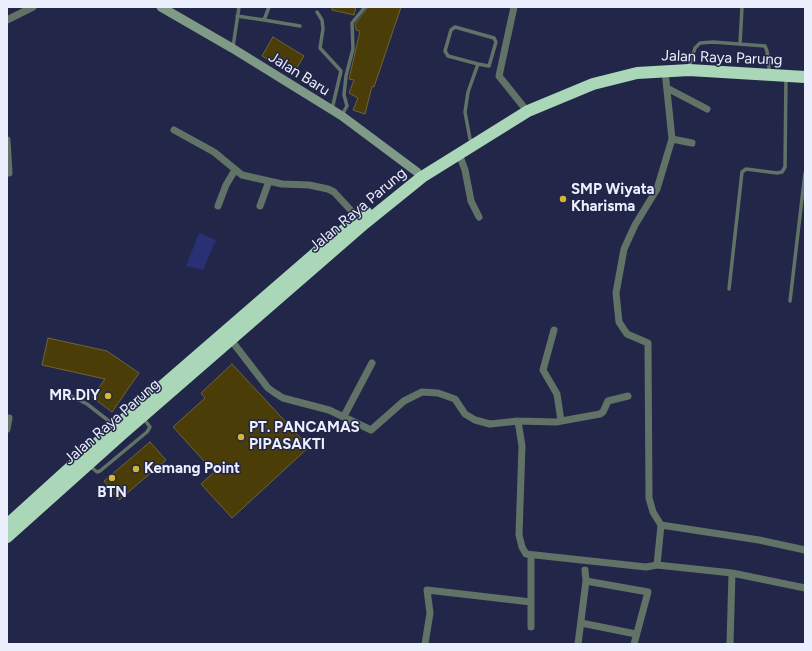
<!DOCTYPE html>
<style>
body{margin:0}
#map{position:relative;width:812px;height:651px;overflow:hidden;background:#222749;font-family:Figtree,sans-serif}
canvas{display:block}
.frame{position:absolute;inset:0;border:8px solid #eceffd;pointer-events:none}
</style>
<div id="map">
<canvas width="812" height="651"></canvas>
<div class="frame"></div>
</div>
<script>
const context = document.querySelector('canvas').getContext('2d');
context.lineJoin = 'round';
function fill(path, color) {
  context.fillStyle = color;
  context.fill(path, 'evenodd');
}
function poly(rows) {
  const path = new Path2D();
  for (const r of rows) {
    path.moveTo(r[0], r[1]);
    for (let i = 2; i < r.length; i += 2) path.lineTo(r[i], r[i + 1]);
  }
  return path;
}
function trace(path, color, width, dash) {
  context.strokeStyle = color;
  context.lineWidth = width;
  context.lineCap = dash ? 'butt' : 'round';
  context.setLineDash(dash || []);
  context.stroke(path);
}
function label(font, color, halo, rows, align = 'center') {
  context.font = font + ' Figtree,sans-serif';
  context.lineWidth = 3;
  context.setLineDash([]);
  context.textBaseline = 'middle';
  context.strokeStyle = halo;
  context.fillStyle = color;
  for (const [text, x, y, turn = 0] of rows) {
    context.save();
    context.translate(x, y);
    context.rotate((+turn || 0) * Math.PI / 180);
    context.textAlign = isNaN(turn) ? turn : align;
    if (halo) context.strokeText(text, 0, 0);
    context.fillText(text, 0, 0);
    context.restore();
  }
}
const green = poly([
 [199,233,216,240,203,270,186,266]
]);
const building = poly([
 [332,7,356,7,354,15,332,10,332,7],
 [368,7,401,7,374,87,372,86,365,114,353,110,358,98,349,93,354,80,349,79,360,31,356,30,355,24,368,7],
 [273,37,304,56,293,74,262,56,273,37],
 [48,338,107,351,139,373,112,412,92,397,105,379,42,365,48,338],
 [232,364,309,447,232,518,201,484,214,472,173,427,205,398,201,393,232,364],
 [150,442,166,460,119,500,104,481,150,442]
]);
const lane = poly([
 [317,12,322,20,323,29,320,48,341,71,332,109],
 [237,16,264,20,269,7],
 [264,20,300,26],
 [740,44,742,7],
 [233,47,239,7],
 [690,64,695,48,700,43,713,42,765,46,767,51,769,68],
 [342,115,347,106,344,95,346,76,353,49,352,23,365,7],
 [470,139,465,112,468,92,478,64,489,66,496,42,494,38,455,27,451,30,445,51,448,56,478,64],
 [729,289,742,172,746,169,777,173,782,172,785,167,786,77],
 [790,301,805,173],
 [67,394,87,404,114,425],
 [90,466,97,472,100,471,147,432,150,427,144,419]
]);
const street = poly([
 [514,7,499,76,523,106],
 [7,20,33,7],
 [667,88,707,109],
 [174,130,214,152,242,175,282,184,309,185,328,189,334,192,358,218],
 [672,139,692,143],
 [7,140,9,173],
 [459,154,465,170,471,201,479,217],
 [218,206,226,185,235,170],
 [260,206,269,181],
 [554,330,543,370,557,394,561,421],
 [231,340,268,388,275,393,283,398,329,410,371,430,404,401,422,392,438,393,455,399,465,414,475,420,490,424,518,421,522,446,519,535,522,547,526,554,646,567,657,565,661,525,759,540,805,550],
 [344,416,372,363],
 [518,421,556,422,600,414,603,412,608,401,628,396],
 [7,429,9,418],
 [661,525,653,512,649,498,648,343,627,334,619,322,616,293,624,249,635,225,657,189,672,139,665,71],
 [657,565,732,573,730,644],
 [585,570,586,581],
 [732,573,805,588],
 [581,623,636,634],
 [531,627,531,555],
 [425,644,430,613,427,590,531,602],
 [578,644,586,581,648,592,634,644]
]);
const secondary = poly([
 [161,7,232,48,342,116,417,172]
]);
const highway = poly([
 [7,525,115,427,317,252,366,212],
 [7,537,122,434,365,223,422,177,528,111,593,84,637,73,689,70,805,77]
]);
const markers = [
 [563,199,4,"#d5b535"],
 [108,396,4,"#d5b535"],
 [241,437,4,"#d5b535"],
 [136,469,4,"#d5b535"],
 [112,478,4,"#d5b535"]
];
const streetNames = [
 ["Jalan Raya Parung",722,58,2],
 ["Jalan Baru",299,74,32],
 ["Jalan Raya Parung",358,210,-40],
 ["Jalan Raya Parung",112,422,-41]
];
const poiNames = [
 ["SMP Wiyata",571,190],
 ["Kharisma",571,207],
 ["MR.DIY",100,396,"right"],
 ["PT. PANCAMAS",249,428],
 ["PIPASAKTI",249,445],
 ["Kemang Point",144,469],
 ["BTN",112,493,"center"]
];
fill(green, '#2a3074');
fill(building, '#4a3d07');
trace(building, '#6f6339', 1);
trace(lane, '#617266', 3.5);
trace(street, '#617266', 7);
trace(secondary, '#7f9b88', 9);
trace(highway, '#abd7b9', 12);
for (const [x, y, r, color] of markers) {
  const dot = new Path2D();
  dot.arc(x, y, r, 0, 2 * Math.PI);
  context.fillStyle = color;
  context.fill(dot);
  trace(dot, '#222749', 1.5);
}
label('15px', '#eceffd', '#222749', streetNames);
label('bold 15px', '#eceffd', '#222749', poiNames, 'left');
</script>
